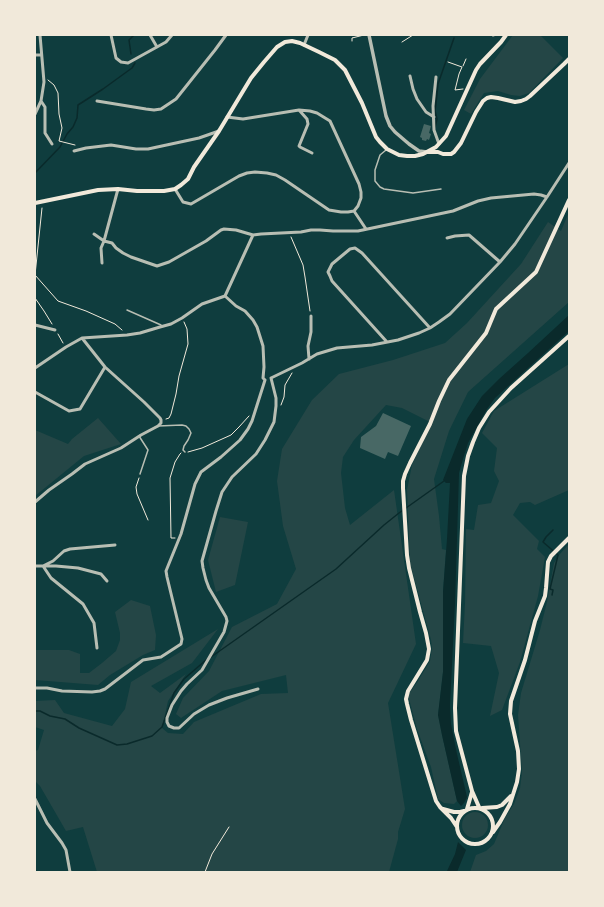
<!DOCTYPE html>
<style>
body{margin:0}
#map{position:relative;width:604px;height:907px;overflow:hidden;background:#0f3d3e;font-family:Ubuntu,sans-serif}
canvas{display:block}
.frame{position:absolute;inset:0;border:36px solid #f1e9da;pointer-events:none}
</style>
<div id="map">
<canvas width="604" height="907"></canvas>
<div class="frame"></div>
</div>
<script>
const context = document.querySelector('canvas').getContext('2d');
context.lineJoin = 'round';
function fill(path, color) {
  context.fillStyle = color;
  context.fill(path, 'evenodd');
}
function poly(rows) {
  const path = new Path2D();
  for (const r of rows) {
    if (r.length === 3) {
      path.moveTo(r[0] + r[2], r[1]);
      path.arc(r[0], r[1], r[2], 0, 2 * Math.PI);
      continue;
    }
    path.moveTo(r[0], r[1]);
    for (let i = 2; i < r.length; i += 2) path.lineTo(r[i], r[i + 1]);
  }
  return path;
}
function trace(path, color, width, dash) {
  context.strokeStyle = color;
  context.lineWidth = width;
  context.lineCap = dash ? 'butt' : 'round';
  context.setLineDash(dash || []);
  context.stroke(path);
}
const green = poly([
 [513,35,540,35,563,58,529,93,520,96,511,95,498,91,484,93,471,114,464,110,480,79],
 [569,212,569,302,468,392,449,431,434,479,439,516,442,549,446,550,443,591,443,672,438,715,442,735,457,801,454,804,444,803,438,799,431,767,417,729,408,695,418,681,430,661,432,648,431,640,410,563,407,490,412,465,432,423,402,408,386,405,354,440,343,457,341,473,345,508,350,525,394,490,416,644,388,703,405,809,398,832,398,839,389,872,97,872,83,827,66,831,40,786,35,781,35,751,38,750,44,730,35,727,35,701,55,700,64,713,112,726,125,709,131,682,218,629,192,663,151,686,160,693,186,674,168,701,162,728,168,733,183,734,194,722,261,694,288,693,286,675,222,691,181,718,176,714,183,698,209,671,232,627,277,604,296,569,283,526,277,481,282,449,312,400,339,374,393,360,445,343,467,323,521,264,548,222,561,231],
 [569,364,569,490,535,505,530,502,520,503,513,515,539,541,537,549,545,557,538,596,520,662,502,710,490,716,499,673,491,646,463,643,465,603,466,529,474,530,478,505,491,503,499,481,494,471,497,448,482,433,494,411],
 [98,418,121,444,84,456,35,496,35,430,68,444,72,439],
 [220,517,248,522,235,585,216,592,208,560],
 [569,544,569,872,470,872,476,855,486,851,494,844,505,818,514,804,520,788,522,772,518,715,521,693,540,630,547,602,554,563,559,555],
 [131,600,150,606,156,635,155,650,143,655,110,675,98,685,35,680,35,650,69,650,80,654,80,673,89,673,102,663,116,651,120,640,120,633,115,612],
 [475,825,13]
]);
const water = poly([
 [569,315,569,331,495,398,487,409,468,443,463,459,459,473,455,603,450,705,451,724,457,754,467,797,464,803,461,806,457,801,442,735,438,715,443,672,443,592,447,539,450,483,446,483,443,480,467,419,482,396,499,379,528,353],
 [458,842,466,850,457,872,451,872,447,871,455,854]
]);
const stream = poly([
 [131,54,129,40,134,35],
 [435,127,437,119,435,111,436,103,438,84,454,38],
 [35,173,60,147,67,134,73,127,77,118,78,105,103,89,132,68,135,63],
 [552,595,553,590,550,589,558,555,543,542,546,537,553,530],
 [211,657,336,569,384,525,399,513,444,481],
 [35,711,40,711,50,716,65,719,79,728,117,745,127,744,152,736,162,727,174,693,184,679,206,660]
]);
const building = poly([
 [424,124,431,126,429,133,431,134,429,140,427,139,426,141,422,140,422,138,420,137],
 [383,413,411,426,398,456,388,452,385,459,360,448,361,437,376,426]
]);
const path = poly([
 [490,35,493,36,497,35],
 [352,41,352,38,364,35],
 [402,42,413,35],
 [448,62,462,67,459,74,455,90,463,89],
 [463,66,466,59],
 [48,80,54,85,58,93,59,114,62,128,59,141,75,145],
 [42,208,35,275,58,301,86,311,115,324,122,330],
 [291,237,303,265,305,277,310,311],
 [35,298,44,311,52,324],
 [58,334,63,343],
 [281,405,284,397,285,385,292,373],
 [166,419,169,418,171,414,176,394,179,376,188,344,187,329,184,322],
 [188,452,202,448,231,435,239,427,249,416],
 [139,478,136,487,137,494,148,520],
 [175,538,171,538,170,478,175,462,180,454,181,453],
 [205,872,212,854,229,827]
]);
const service = poly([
 [386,150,380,155,375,170,375,181,380,187,384,189,413,193,441,189],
 [127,310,161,325],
 [158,426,182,425,186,426,189,429,191,433,188,440,184,446,183,450,185,452],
 [139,436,148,450,140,474]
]);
const minor = poly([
 [111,35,116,58,121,62,128,63,166,42,172,35],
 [150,35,157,47],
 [304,45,308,35],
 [35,55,41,55],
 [410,76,413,89,417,99,426,112,434,117],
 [436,77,433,106,434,130,439,144],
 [41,101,45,107,45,133,52,144],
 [97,101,146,109,154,110,161,109,176,99,215,50,226,35],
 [299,110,307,119,308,124,299,146,300,147,312,153],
 [35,114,41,101,44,82,40,35],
 [227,117,243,119,299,110,310,111,317,113,330,121,359,184,361,192,361,198,358,206,354,211],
 [74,151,86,148,111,145,136,149,148,149,199,138,219,131],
 [175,189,183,202,191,204,239,176,247,173,255,172,267,173,276,175,285,180,329,210,341,212,348,212,354,211],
 [354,211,366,229],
 [94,234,104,241,112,243,116,248,123,253,131,257,157,266,169,262,206,241,221,230,224,229,236,230,253,235,261,234,301,232,311,230,320,230,333,231,358,231,453,211,478,201,491,198,534,194,541,195,547,197],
 [447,238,455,236,469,235,500,262],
 [102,263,101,248,104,241,118,189],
 [225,296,253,235],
 [35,325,55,330],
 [387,342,332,281,330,276,328,272,332,264,350,249,355,248,362,253,430,328],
 [309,359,308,346,311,332,311,316],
 [35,368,66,347,82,338,127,335,140,333,160,327,171,324,182,318,202,304,225,296,236,306,245,311,253,320,257,327,263,346,264,367,263,378,265,380],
 [271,378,302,363,317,354,337,348,372,345,398,340,419,333,430,328,439,322,450,314,500,262,515,244,547,197,569,163],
 [35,392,69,411,80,409,105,367],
 [35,502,49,490,72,474,85,464,121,448,141,435,158,426,161,423,161,420,160,418,144,402,105,367,82,338],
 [35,566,56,566,78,568,101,574,107,581],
 [43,566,51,578,83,604,94,623,97,648],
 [43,566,53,561,64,551,70,549,115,545],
 [35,688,47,688,62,691,92,692,100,691,105,689,143,660,161,657,181,644,182,639,167,577,166,571,168,566,181,534,195,484,201,472,221,457,240,440,248,429,252,421,265,380],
 [258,689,227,698,209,705,194,714,179,728,174,728,169,726,167,722,167,718,172,705,181,691,187,684,202,670,224,632,227,621,226,617,209,588,206,580,203,568,202,561,216,511,222,492,232,477,256,454,265,440,274,422,276,406,276,398,271,378],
 [35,799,47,823,62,843,66,850,70,872]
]);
const tertiary = poly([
 [369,35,386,116,390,126,395,132,409,144,419,151,427,152]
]);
const secondary = poly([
 [428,152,438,152,443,154,451,154,454,152,461,143,476,112,483,101,487,98,491,97,498,98,515,102,521,101,526,99,530,96,564,64,569,59],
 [35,203,98,190,118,189,137,191,164,191,175,189,181,185,188,179,194,167,219,131,251,78,264,62,277,47,285,42,292,41,300,43,319,52,335,60,345,70,362,103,376,137,380,142,387,149,399,155,407,156,415,156,423,154,436,147,446,136,476,70,480,64,501,42,506,35],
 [479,807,472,791,456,731,455,708,464,476,468,456,473,442,479,428,489,412,511,388,569,336],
 [475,826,18],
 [482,808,497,807,502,805,511,796],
 [443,809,454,812,460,812,464,811],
 [467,809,472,792],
 [457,827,451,818,440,807,436,801,411,720,407,704,406,699,408,691,427,660,429,649,426,633,420,612,409,568,407,555,403,488,403,481,405,474,410,463,430,424,439,401,449,380,486,333,496,309,536,272,569,200],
 [493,832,500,822,510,804,517,782,519,769,518,751,510,714,511,701,525,660,535,621,545,596,546,588,548,562,551,556,569,538]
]);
fill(green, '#244646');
fill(water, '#0a2a2b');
trace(stream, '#0a2a2b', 1.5);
fill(building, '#486865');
trace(path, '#f1e9da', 1);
trace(service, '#b8beb3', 1.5);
trace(minor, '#b8beb3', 3);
trace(tertiary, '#b8beb3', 3.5);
trace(secondary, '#f1e9da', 4);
</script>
